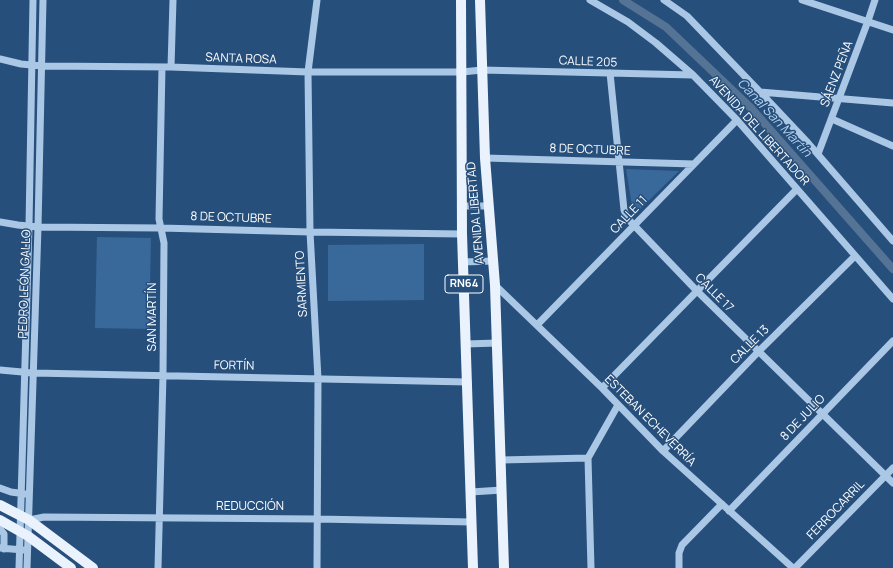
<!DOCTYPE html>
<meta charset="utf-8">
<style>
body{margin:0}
canvas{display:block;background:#264f7c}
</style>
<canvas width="893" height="568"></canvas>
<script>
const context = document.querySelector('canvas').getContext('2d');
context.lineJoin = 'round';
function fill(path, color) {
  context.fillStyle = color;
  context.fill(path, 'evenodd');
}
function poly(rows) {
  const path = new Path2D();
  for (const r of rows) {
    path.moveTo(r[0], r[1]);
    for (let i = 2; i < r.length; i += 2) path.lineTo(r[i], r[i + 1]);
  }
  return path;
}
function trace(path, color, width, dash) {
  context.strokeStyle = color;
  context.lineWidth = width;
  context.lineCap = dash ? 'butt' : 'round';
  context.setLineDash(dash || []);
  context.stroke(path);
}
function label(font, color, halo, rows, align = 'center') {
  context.font = font + ' Manrope,sans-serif';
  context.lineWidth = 3;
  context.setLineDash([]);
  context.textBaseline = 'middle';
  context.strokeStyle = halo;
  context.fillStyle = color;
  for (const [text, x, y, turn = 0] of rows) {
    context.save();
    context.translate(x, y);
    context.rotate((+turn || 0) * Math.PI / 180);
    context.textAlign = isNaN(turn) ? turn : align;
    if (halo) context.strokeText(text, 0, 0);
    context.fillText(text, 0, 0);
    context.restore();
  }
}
const green = poly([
 [626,169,679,171,638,211,632,206],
 [97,237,151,238,149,329,95,328],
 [424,244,424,300,328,301,328,245]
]);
const canal = poly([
 [623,0,666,27,751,108,893,269]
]);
const minor = poly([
 [590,0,628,22,656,43,693,75,737,120,893,299],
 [664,0,687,16,760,92,808,143,893,241],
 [802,0,893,30],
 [0,59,21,64,42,66,171,67,308,72,462,72,482,70,693,75],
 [171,67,173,0],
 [610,73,624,210,628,219,697,291,893,483],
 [760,92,893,103],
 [832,119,893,146],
 [818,154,868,21,875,0],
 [485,158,694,164],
 [462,206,489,206],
 [0,222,18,225,38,227,161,228,310,232,462,234],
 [463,262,493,261],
 [495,285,602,388,663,451,793,568],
 [537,325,737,120],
 [466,344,497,343],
 [0,370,33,373,468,382],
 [602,388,797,189],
 [663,451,758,352,855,256],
 [501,460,588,458],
 [0,488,11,492,25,494],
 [471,492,502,490],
 [729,511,893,341],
 [29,520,44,517,317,519,472,522],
 [0,529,4,534,4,549],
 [0,548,23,550],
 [19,568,29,226,33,0],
 [27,568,38,227,43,0],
 [158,568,163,375,164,243,159,219,162,67],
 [317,568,318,379,310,232,308,72,317,0],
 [591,568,588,458,618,405],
 [679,568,679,553,682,545,722,504],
 [795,568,893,468]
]);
const major = poly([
 [461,0,462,234,473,568],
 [480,0,485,158,495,285,504,568],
 [0,505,29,520,93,568],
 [0,520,28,536,71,568]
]);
const shields = [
 [464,284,38]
];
const shieldNames = [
 ["RN64",464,284]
];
const streetNames = [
 ["SANTA ROSA",241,59,2],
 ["CALLE 205",588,62,2],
 ["SÁENZ PEÑA",837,74,-69],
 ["AVENIDA DEL LIBERTADOR",759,131,48],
 ["8 DE OCTUBRE",590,150,2],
 ["AVENIDA LIBERTAD",476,213,-95],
 ["CALLE 11",629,215,-46],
 ["8 DE OCTUBRE",231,218,2],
 ["PEDRO LEÓN GALLO",25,284,-88],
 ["SARMIENTO",302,284,-93],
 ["CALLE 17",714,293,45],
 ["SAN MARTÍN",153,317,-90],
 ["CALLE 13",750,345,-45],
 ["FORTÍN",234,366,1],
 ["8 DE JULIO",803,418,-46],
 ["ESTEBAN ECHEVERRÍA",650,421,45],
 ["REDUCCIÓN",250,507],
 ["FERROCARRIL",836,510,-46]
];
const waterNames = [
 ["Canal San Martín",774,118,47]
];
fill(green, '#39699a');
trace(canal, '#557394', 8);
trace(minor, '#aac7e5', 7);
trace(major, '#eaf2fd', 10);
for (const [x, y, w] of shields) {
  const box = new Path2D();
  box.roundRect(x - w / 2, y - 9, w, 18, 3);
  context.fillStyle = '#264f7c';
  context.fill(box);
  trace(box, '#fff', 1);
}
label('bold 11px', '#fff', null, shieldNames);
label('12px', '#fff', '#264f7c', streetNames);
label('italic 13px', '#b5d1ed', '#264f7c', waterNames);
</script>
